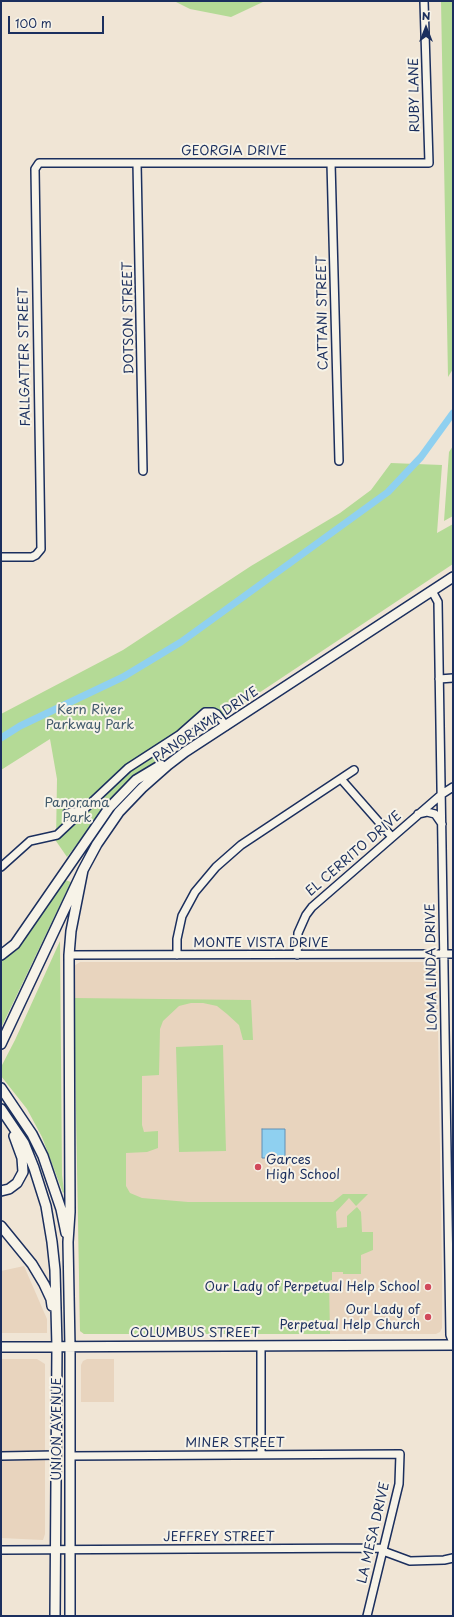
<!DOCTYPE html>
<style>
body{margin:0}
#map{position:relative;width:454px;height:1617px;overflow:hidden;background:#f0e5d5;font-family:"Playpen Sans",sans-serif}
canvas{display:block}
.frame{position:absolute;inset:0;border:2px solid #1b2f5e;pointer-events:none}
.north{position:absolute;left:406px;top:8px;width:40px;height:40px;-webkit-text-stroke:3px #f7f3e8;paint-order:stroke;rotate:0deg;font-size:11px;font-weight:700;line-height:16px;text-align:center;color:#1b2f5e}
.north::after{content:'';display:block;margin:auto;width:14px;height:18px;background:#1b2f5e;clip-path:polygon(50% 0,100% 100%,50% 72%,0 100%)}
.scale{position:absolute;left:8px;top:16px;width:96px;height:18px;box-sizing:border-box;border:2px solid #1b2f5e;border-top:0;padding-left:5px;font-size:12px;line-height:14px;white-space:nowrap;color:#1b2f5e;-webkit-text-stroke:3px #f7f3e8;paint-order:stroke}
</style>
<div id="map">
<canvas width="454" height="1617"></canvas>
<div class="frame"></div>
<div class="north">N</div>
<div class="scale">100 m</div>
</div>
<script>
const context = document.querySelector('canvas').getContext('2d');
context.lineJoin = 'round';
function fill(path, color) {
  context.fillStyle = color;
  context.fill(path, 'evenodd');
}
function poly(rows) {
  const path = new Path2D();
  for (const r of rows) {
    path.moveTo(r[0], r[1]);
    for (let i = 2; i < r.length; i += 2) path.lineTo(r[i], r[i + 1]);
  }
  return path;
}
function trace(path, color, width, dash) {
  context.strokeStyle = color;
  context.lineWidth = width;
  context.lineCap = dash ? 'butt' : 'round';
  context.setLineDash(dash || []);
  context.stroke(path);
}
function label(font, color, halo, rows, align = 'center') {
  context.font = font + ' "Playpen Sans",sans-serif';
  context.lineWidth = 4;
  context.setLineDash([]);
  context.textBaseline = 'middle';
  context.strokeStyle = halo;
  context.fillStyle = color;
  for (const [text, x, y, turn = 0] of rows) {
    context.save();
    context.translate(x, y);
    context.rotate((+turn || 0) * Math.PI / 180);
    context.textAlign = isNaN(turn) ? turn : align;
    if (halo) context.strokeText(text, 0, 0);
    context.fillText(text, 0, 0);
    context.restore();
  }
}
const built = poly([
 [80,962,431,962,437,967,442,1268,442,1328,440,1332,436,1334,84,1334,80,1331,74,966],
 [24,1266,47,1319,47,1333,1,1333,1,1271],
 [1,1359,37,1359,45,1364,45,1534,43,1540,1,1538],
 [87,1359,114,1359,114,1402,81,1402,81,1365,83,1361]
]);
const green = poly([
 [174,1,265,1,231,17,190,9],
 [441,1,453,1,453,369,448,377],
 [453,446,453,516,444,521,449,452],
 [391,463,442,465,437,533,453,524,453,564,161,758,131,779,115,795,67,857,56,841,57,779,50,739,1,770,1,714,123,650,251,566,340,513,371,490],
 [65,880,71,882,1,1028,1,960,17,950],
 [60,941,62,1175,64,1192,63,1193,42,1137,27,1109,1,1076,1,1067,15,1040],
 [74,998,251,1000,253,1040,243,1040,239,1025,227,1014,217,1006,203,1003,191,1003,179,1006,163,1021,160,1029,159,1075,142,1076,142,1125,144,1132,158,1131,158,1148,147,1152,126,1153,126,1186,130,1193,142,1198,188,1202,333,1202,343,1194,368,1194,356,1206,349,1198,336,1212,337,1228,347,1227,347,1216,357,1207,361,1212,362,1232,373,1232,373,1250,361,1255,361,1274,343,1274,343,1272,332,1272,332,1280,329,1281,330,1334,84,1334,80,1331],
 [223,1045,226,1151,179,1152,176,1047]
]);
const water = poly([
 [262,1129,285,1129,285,1158,262,1158,262,1129]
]);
const canal = poly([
 [1,738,20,726,123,677,181,642,388,492,421,457,453,413]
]);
const minor = poly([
 [137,163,143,471],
 [331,163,339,461],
 [1,557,32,557,36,555,41,549,35,169,39,163,429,163,424,1],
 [432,591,438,602,450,1335,453,1343],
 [439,679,453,678],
 [341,779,392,837],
 [67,813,80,811],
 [418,814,427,812,435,814,442,824],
 [1,867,30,841,57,835,128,768,179,735,205,712,213,712,217,714,226,726],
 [69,955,453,954],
 [177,955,177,939,182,916,195,892,216,867,241,845,354,770],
 [297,955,298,933,306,915,312,907,442,794,453,787],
 [261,1346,261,1455],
 [1,1456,55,1455],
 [70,1456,400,1454,399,1484,367,1616],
 [1,1550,383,1548],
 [383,1551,410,1561,444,1560,453,1558]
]);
const major = poly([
 [1,955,15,944,109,808,136,780,161,765],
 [1,1044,83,870,97,844,119,812,142,788,168,765,185,752,453,577],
 [1,1088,32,1134,43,1156,61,1209,66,1233],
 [1,1109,24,1143,34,1168,46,1206,52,1242,55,1270,57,1347,55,1616],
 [1,1191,9,1189,17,1183,23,1172,22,1158,14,1136],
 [1,1226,32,1264,44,1284,51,1299,52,1306],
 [1,1347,453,1345],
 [70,1616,70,1347,68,1242,70,1212,69,955,71,931,83,870]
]);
const markers = [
 [258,1167,4,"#d1495b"],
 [428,1287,4,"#d1495b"],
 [428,1317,4,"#d1495b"]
];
const streetNames = [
 ["RUBY LANE",415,95,-91],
 ["GEORGIA DRIVE",234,151],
 ["CATTANI STREET",323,313,-91],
 ["DOTSON STREET",129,318,-91],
 ["FALLGATTER STREET",25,357,-91],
 ["PANORAMA DRIVE",206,725,-34],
 ["EL CERRITO DRIVE",354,854,-41],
 ["MONTE VISTA DRIVE",261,943],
 ["LOMA LINDA DRIVE",432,967,-91],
 ["COLUMBUS STREET",195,1333],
 ["UNION AVENUE",57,1429,-90],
 ["MINER STREET",235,1443],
 ["LA MESA DRIVE",374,1533,-77],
 ["JEFFREY STREET",219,1537]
];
const parkNames = [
 ["Kern River",90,710],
 ["Parkway Park",90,725],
 ["Panorama",77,803],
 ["Park",77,818]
];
const poiNames = [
 ["Garces",266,1160,"left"],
 ["High School",266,1175,"left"],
 ["Our Lady of Perpetual Help School",420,1287],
 ["Our Lady of",420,1310],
 ["Perpetual Help Church",420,1325]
];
fill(built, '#e8d4be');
fill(green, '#b4da96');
fill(water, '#8fd0f0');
trace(water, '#6190b6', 1);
trace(canal, '#8fd0f0', 7);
trace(minor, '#1b2f5e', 10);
trace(major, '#1b2f5e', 12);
trace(minor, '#f7f3e8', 7);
trace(major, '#f7f3e8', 9);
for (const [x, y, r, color] of markers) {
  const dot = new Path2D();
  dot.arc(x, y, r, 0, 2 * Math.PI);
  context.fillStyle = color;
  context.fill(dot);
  trace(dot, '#f7f3e8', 1.5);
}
label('13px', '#1b2f5e', '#f7f3e8', streetNames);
label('13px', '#415a6c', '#f7f3e8', parkNames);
label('13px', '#1b2f5e', '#f7f3e8', poiNames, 'right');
</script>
